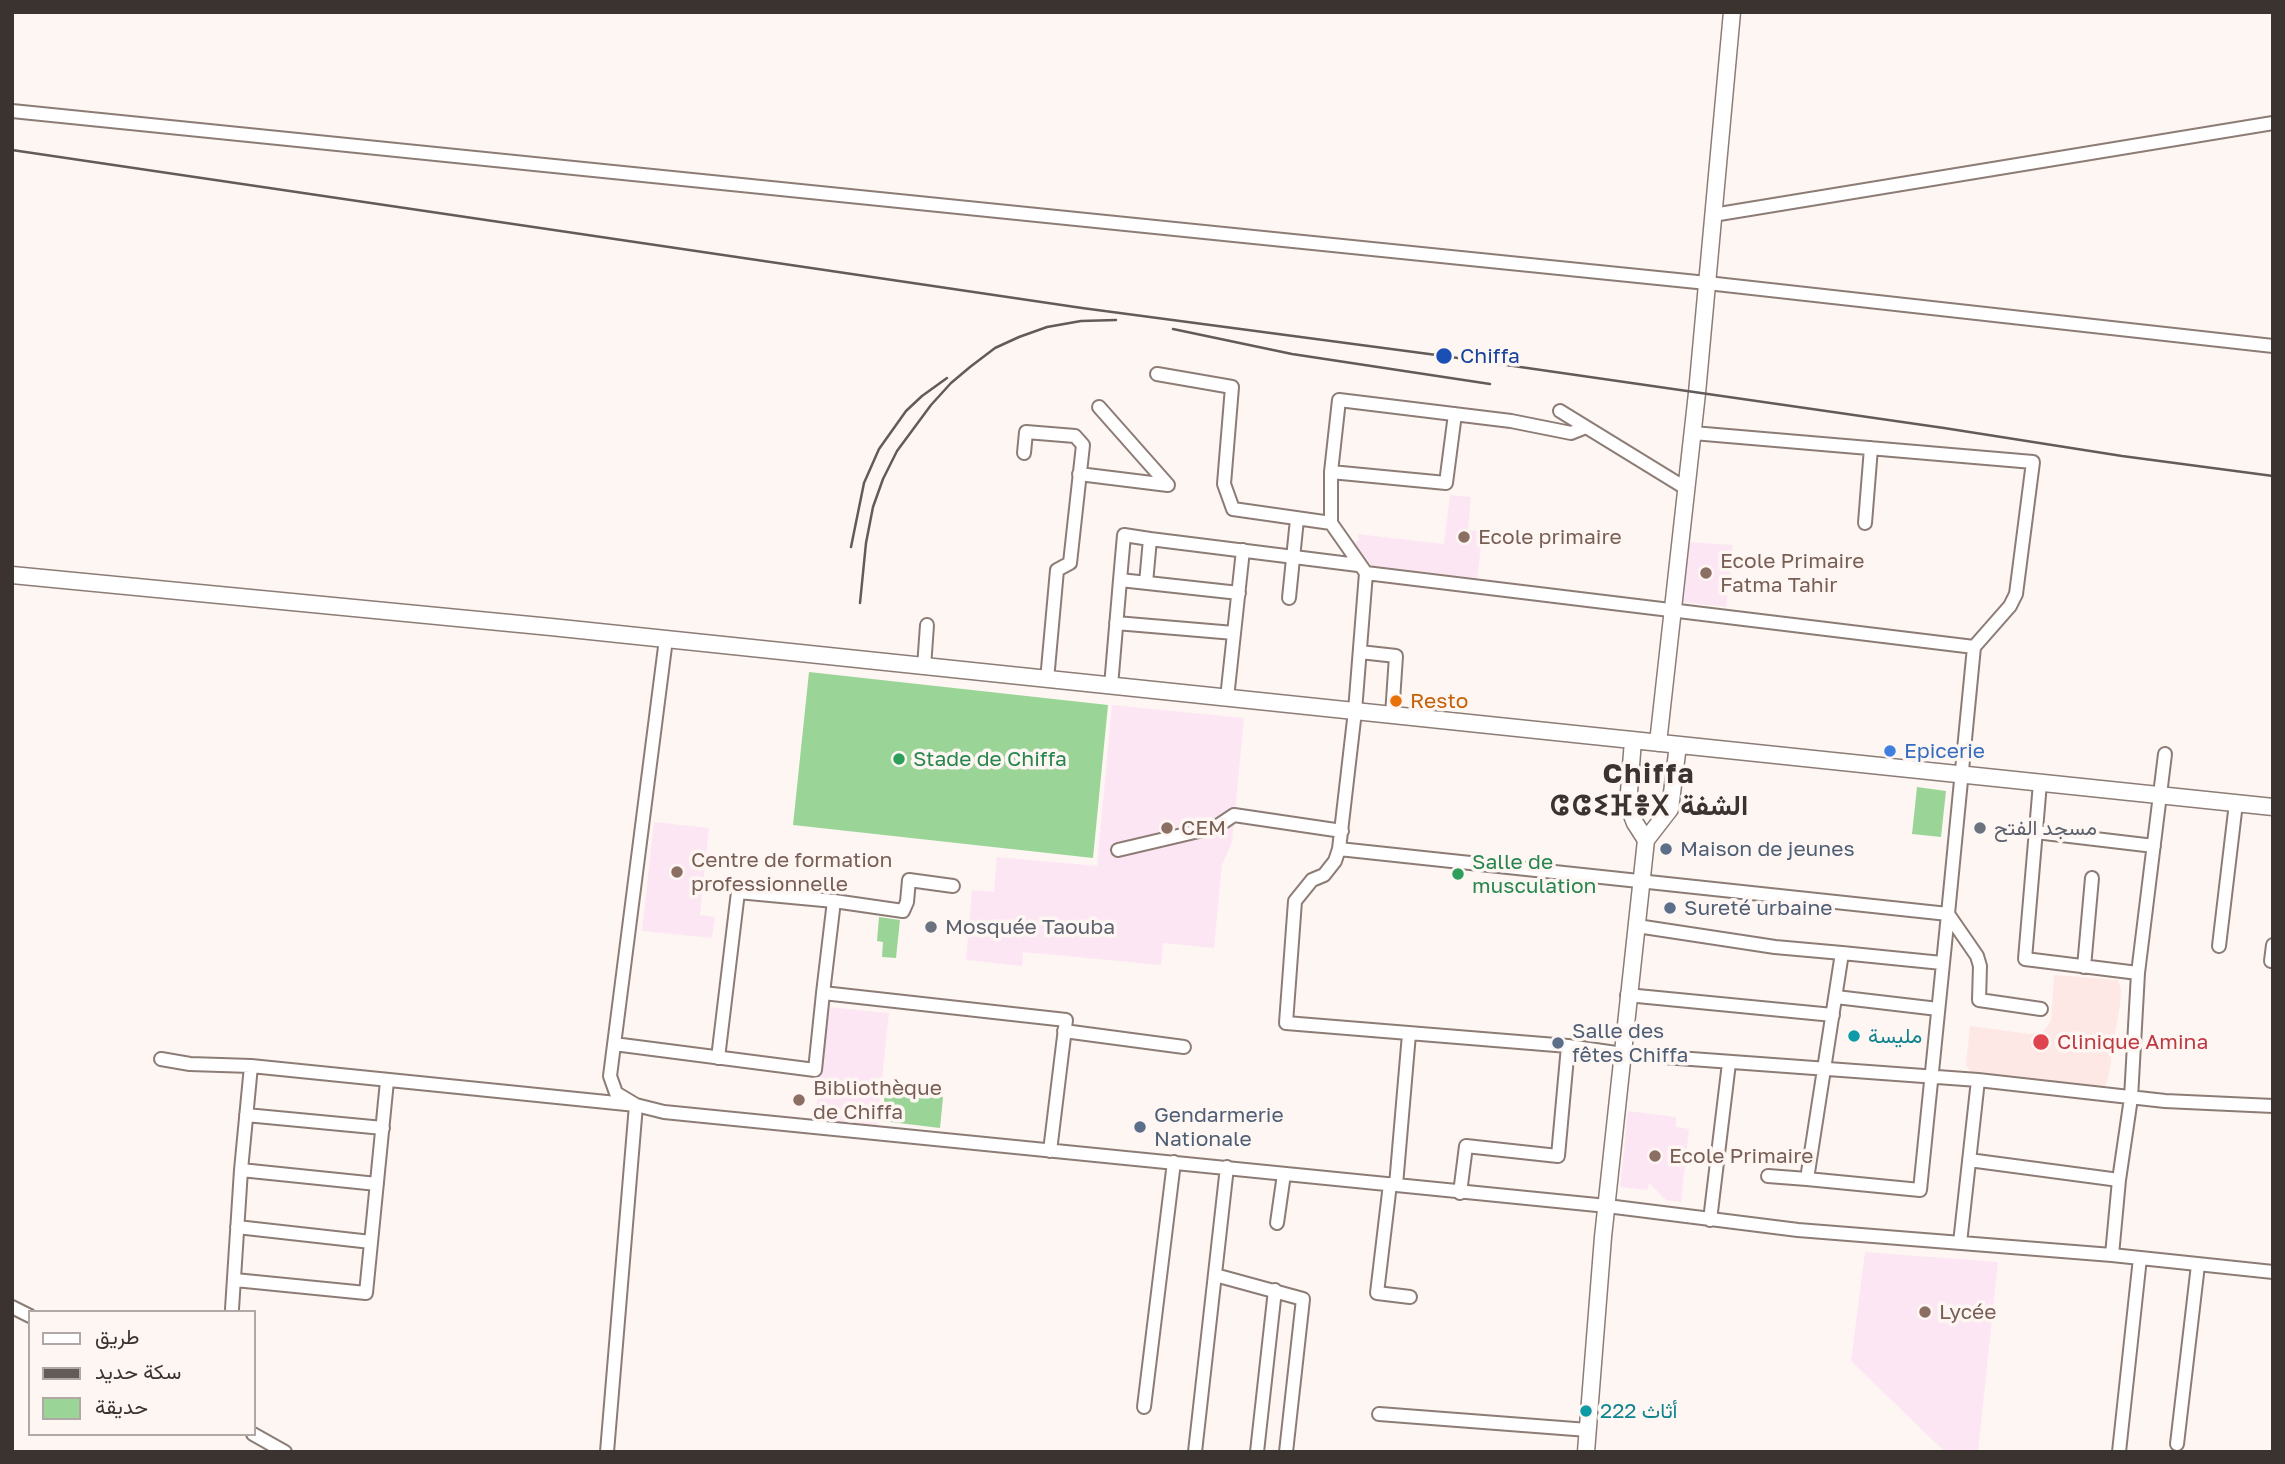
<!DOCTYPE html>
<meta charset="utf-8">
<style>
body{margin:0}
#map{position:relative;width:2285px;height:1464px;overflow:hidden;background:#fdf6f3;font-family:"Golos Text",Vazirmatn,sans-serif}
canvas{display:block}
.frame{position:absolute;inset:0;border:14px solid #3a3330;pointer-events:none}
.legend{position:absolute;left:28px;top:1310px;width:228px;height:126px;box-sizing:border-box;background:#fdf6f3;border:2px solid #afa8a5;margin:0;padding:9px 12px;list-style:none;font-size:21px;color:#3a3330}
.legend li{display:flex;align-items:center;gap:14px;height:35px}
.legend b{width:35px;border:2px solid #afa8a5}
</style>
<div id="map">
<canvas width="2285" height="1464"></canvas>
<div class="frame"></div>
<ul class="legend">
<li><b style="height:9px;background:#fff"></b>طريق</li>
<li><b style="height:9px;background:#625b58"></b>سكة حديد</li>
<li><b style="height:19px;background:#9ad597"></b>حديقة</li>
</ul>
</div>
<script>
const context = document.querySelector('canvas').getContext('2d');
context.lineJoin = 'round';
function fill(path, color) {
  context.fillStyle = color;
  context.fill(path, 'evenodd');
}
function poly(rows) {
  const path = new Path2D();
  for (const r of rows) {
    path.moveTo(r[0], r[1]);
    for (let i = 2; i < r.length; i += 2) path.lineTo(r[i], r[i + 1]);
  }
  return path;
}
function trace(path, color, width, dash) {
  context.strokeStyle = color;
  context.lineWidth = width;
  context.lineCap = dash ? 'butt' : 'round';
  context.setLineDash(dash || []);
  context.stroke(path);
}
function label(font, color, halo, rows, align = 'center') {
  context.font = font + ' "Golos Text",Vazirmatn,"Noto Sans Tifinagh",sans-serif';
  context.lineWidth = 7;
  context.setLineDash([]);
  context.textBaseline = 'middle';
  context.strokeStyle = halo;
  context.fillStyle = color;
  for (const [text, x, y, turn = 0] of rows) {
    context.save();
    context.translate(x, y);
    context.rotate((+turn || 0) * Math.PI / 180);
    context.textAlign = isNaN(turn) ? turn : align;
    if (halo) context.strokeText(text, 0, 0);
    context.fillText(text, 0, 0);
    context.restore();
  }
}
const education = poly([
 [1450,495,1471,497,1468,530,1483,532,1477,578,1372,566,1353,545,1359,540,1357,534,1444,544],
 [1686,542,1733,545,1726,607,1680,602],
 [1112,705,1244,718,1232,842,1222,865,1214,948,1163,943,1161,965,1023,952,1022,966,966,960,972,890,994,892,997,857,1097,866],
 [654,822,709,828,700,915,715,917,712,938,642,931],
 [827,1007,889,1013,877,1126,815,1120],
 [1628,1111,1676,1117,1676,1127,1689,1129,1681,1202,1666,1200,1649,1183,1648,1190,1620,1187],
 [1865,1252,1998,1262,1978,1452,1945,1452,1851,1361]
]);
const medical = poly([
 [2054,975,2118,980,2121,990,2120,1004,2108,1079,2103,1092,1972,1074,1966,1065,1970,1026,2030,1034,2043,1032,2051,1021]
]);
const green = poly([
 [809,672,1108,705,1093,858,793,825],
 [1917,787,1946,791,1941,837,1912,834],
 [879,917,900,920,896,958,882,957,883,942,877,941],
 [885,1091,943,1097,940,1128,882,1121]
]);
const minor = poly([
 [12,111,1707,283,2273,346],
 [1713,215,2273,123],
 [1157,374,1232,387,1224,484,1233,509,1331,523],
 [1099,407,1168,485],
 [1560,411,1687,489],
 [1693,433,2033,462,2016,594,2010,606,1974,647],
 [1024,453,1026,432,1075,436,1083,445,1070,563,1057,570,1047,680],
 [1331,472,1446,483,1455,414],
 [1079,474,1168,485],
 [1865,523,1871,448],
 [1366,573,1331,523,1331,472,1339,400,1511,421,1571,433,1586,427],
 [1120,580,1124,535,1150,539],
 [1146,583,1150,539,1358,565],
 [1289,598,1297,519],
 [1116,623,1234,633],
 [666,639,610,1076,616,1093,636,1105,664,1112,1607,1206,1798,1230,2112,1255,2273,1272],
 [1360,652,1396,656,1392,715],
 [924,667,927,625],
 [1111,686,1120,580,1239,593],
 [1227,698,1243,550],
 [2040,783,2025,959,2138,973],
 [2036,832,2154,846],
 [1339,849,1948,914,1974,647,1366,573,1355,711,1339,849,1335,861,1324,875,1312,880,1295,901,1286,1023,1568,1046,1623,1054,1978,1080,2165,1101,2273,1106],
 [1118,850,1216,827,1234,815,1342,831],
 [834,901,903,911,907,902,909,880,953,886],
 [1948,914,1977,956,1980,966,1979,1000,2041,1009],
 [1637,926,1775,947,1842,953],
 [2219,946,2236,803],
 [2271,961,2273,945],
 [1942,963,1842,953,1807,1179,1920,1190,1948,914],
 [2084,967,2092,878],
 [1627,995,1833,1015],
 [1836,997,1938,1009],
 [1064,1031,1184,1047],
 [614,1044,815,1070,823,993,1066,1020,1050,1151],
 [718,1058,738,892,834,901,823,993],
 [161,1059,190,1064,251,1066],
 [246,1115,383,1128],
 [1969,1160,2119,1180],
 [241,1170,377,1184],
 [1768,1176,1807,1179],
 [1390,1184,1377,1293,1410,1297],
 [1396,1185,1409,1034],
 [1460,1193,1466,1146,1558,1156,1568,1046],
 [1710,1220,1729,1063],
 [1277,1223,1284,1174],
 [237,1227,371,1242],
 [1960,1243,1978,1080],
 [2112,1255,2119,1180,2131,1098,2138,973,2165,754],
 [1215,1275,1303,1299,1286,1452],
 [235,1280,366,1293,387,1081],
 [12,1307,30,1316],
 [232,1309,241,1170,251,1066,636,1105,607,1452],
 [1144,1407,1174,1162],
 [1379,1414,1588,1430],
 [253,1434,285,1452],
 [2177,1444,2198,1265],
 [1195,1452,1227,1167],
 [1257,1452,1275,1290],
 [2119,1452,2140,1258]
]);
const major = poly([
 [12,575,551,627,2273,807],
 [1658,743,1697,393,1732,12],
 [1646,840,1670,809,1678,745],
 [1586,1452,1603,1237,1646,840,1635,823,1628,805,1633,740]
]);
const rail = poly([
 [12,150,1082,308,1444,356,1944,428,2122,456,2273,476],
 [1173,329,1292,354,1490,384],
 [851,547,864,483,879,449,906,411,922,396,947,378],
 [860,603,866,543,873,507,883,479,897,451,931,405,951,383,970,367,995,348,1019,337,1047,327,1081,321,1116,320]
]);
const markers = [
 [1444,356,9,"#1a4fb4"],
 [1464,537,7,"#8d6e63"],
 [1706,573,7,"#8d6e63"],
 [1396,701,7,"#e8710a"],
 [1890,751,7,"#3f7fe0"],
 [899,759,7,"#2e9e5b"],
 [1167,828,7,"#8d6e63"],
 [1980,828,7,"#6b7280"],
 [1666,849,7,"#5c6f8a"],
 [677,872,7,"#8d6e63"],
 [1458,874,7,"#2e9e5b"],
 [1670,908,7,"#5c6f8a"],
 [931,927,7,"#6b7280"],
 [1854,1036,7,"#0f9aa8"],
 [2041,1042,9,"#e0444e"],
 [1558,1043,7,"#5c6f8a"],
 [799,1100,7,"#8d6e63"],
 [1140,1127,7,"#5c6f8a"],
 [1655,1156,7,"#8d6e63"],
 [1925,1312,7,"#8d6e63"],
 [1586,1411,7,"#0f9aa8"]
];
const transitNames = [
 ["Chiffa",1460,356]
];
const educationNames = [
 ["Ecole primaire",1478,537],
 ["Ecole Primaire",1720,561],
 ["Fatma Tahir",1720,585],
 ["CEM",1181,828],
 ["Centre de formation",691,860],
 ["professionnelle",691,884],
 ["Bibliothèque",813,1088],
 ["de Chiffa",813,1112],
 ["Ecole Primaire",1669,1156],
 ["Lycée",1939,1312]
];
const foodNames = [
 ["Resto",1410,701]
];
const shopNames = [
 ["Epicerie",1904,751]
];
const leisureNames = [
 ["Stade de Chiffa",913,759],
 ["Salle de",1472,862],
 ["musculation",1472,886]
];
const worshipNames = [
 ["مسجد الفتح",1994,828],
 ["Mosquée Taouba",945,927]
];
const serviceNames = [
 ["Maison de jeunes",1680,849],
 ["Sureté urbaine",1684,908],
 ["Salle des",1572,1031],
 ["fêtes Chiffa",1572,1055],
 ["Gendarmerie",1154,1115],
 ["Nationale",1154,1139]
];
const cultureNames = [
 ["مليسة",1868,1036],
 ["أثاث 222",1600,1411]
];
const healthNames = [
 ["Clinique Amina",2057,1042]
];
const districtNames = [
 ["Chiffa",1649,774],
 ["ⵛⵛⵉⴼⴻⵝ الشفة",1649,806]
];
fill(education, '#fde6f3');
fill(medical, '#fee8e6');
fill(green, '#9ad597');
trace(minor, '#8c7c75', 16);
trace(major, '#8c7c75', 19);
trace(minor, '#fff', 12);
trace(major, '#fff', 16);
trace(rail, '#625b58', 2.5);
for (const [x, y, r, color] of markers) {
  const dot = new Path2D();
  dot.arc(x, y, r, 0, 2 * Math.PI);
  context.fillStyle = color;
  context.fill(dot);
  trace(dot, '#fdf6f3', 2.5);
}
label('21px', '#164399', '#fdf6f3', transitNames, 'left');
label('21px', '#785e54', '#fdf6f3', educationNames, 'left');
label('21px', '#c56008', '#fdf6f3', foodNames, 'left');
label('21px', '#366cbe', '#fdf6f3', shopNames, 'left');
label('21px', '#27864d', '#fdf6f3', leisureNames, 'left');
label('21px', '#5b616d', '#fdf6f3', worshipNames, 'left');
label('21px', '#4e5e75', '#fdf6f3', serviceNames, 'left');
label('21px', '#0d838f', '#fdf6f3', cultureNames, 'left');
label('21px', '#be3a42', '#fdf6f3', healthNames, 'left');
context.letterSpacing = '2px';
label('bold 28px', '#3a3330', '#fdf6f3', districtNames);
context.letterSpacing = '0px';
</script>
